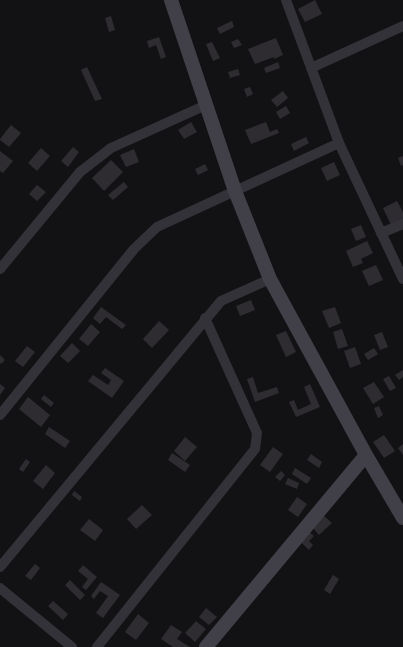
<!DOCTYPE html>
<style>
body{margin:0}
canvas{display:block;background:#121113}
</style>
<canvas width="403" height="647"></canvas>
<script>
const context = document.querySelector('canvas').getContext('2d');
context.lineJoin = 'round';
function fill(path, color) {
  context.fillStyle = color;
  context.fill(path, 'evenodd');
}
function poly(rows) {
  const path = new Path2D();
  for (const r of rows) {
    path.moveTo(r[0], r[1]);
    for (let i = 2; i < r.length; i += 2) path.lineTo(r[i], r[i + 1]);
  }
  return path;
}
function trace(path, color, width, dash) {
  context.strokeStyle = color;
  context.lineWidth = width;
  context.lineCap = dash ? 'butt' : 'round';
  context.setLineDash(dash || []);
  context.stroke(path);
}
const building = poly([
 [315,0,322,14,305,22,298,9],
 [111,16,115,30,109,32,105,18],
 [232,21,234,27,220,34,217,28],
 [159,37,166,57,161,59,156,45,149,48,147,41],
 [276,38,283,55,274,59,274,57,255,64,248,49],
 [238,39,242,45,234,48,231,42],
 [212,42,220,58,213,61,206,44],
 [278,62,280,68,266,73,264,68],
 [87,67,102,99,95,101,81,70],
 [238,69,240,75,230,78,228,72],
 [250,87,253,94,247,97,244,89],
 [283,91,288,98,277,107,271,100],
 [286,106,290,113,280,119,276,112],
 [191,122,197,132,184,139,178,130],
 [266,122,270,132,277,129,279,133,251,144,245,130],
 [11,125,21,133,9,147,0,140,0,139],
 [306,137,309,143,294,151,291,144],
 [73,147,79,152,68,167,61,161],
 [41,148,50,156,37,171,28,163],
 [134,149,139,162,126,167,120,155],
 [0,151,13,161,3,173,0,171],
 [403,156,403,165,401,166,398,158],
 [111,160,123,172,104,191,92,178],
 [334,162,340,175,327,181,321,168],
 [205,164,208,170,198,175,195,169],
 [124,182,128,187,113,200,108,195],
 [37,185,46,192,37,201,29,194],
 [397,201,403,212,403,219,391,225,383,208],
 [361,225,366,237,356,241,351,229],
 [367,241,373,253,361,259,363,263,353,267,346,251],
 [376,265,383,280,369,286,362,271],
 [251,300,255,310,240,316,236,306],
 [101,307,126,325,122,329,106,317,100,324,93,318],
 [335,307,341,323,329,328,322,311],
 [159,321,169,330,152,348,143,339],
 [91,324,100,332,88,346,79,339],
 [342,329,348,346,338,349,333,332],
 [286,331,296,352,286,357,276,335],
 [382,332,388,347,380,350,374,335],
 [72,343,80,351,68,363,60,356],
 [27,346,35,352,23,367,15,361],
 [355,347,361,364,350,368,344,351],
 [374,348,378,354,368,360,364,354],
 [0,355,5,360,1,364,0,363],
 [105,368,124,381,112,398,88,381,93,375,108,385,111,380,101,373],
 [403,370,403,377,399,380,395,375],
 [389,376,396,388,390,391,383,379],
 [253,377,258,393,277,387,279,393,255,402,247,379],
 [374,382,384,397,373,404,363,388],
 [0,384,5,388,0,395],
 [310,384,320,407,296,417,289,402,294,400,298,410,311,404,304,387],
 [44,395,54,403,51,407,41,399],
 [28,397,50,415,41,427,19,409],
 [379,406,383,415,378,418,374,408],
 [49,427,70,441,65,448,45,434],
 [384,435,395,451,384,458,373,442],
 [185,437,197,447,185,461,174,451],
 [403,444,403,455,398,448],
 [273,447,283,454,270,472,260,465],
 [172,453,190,465,185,472,168,460],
 [311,454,322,462,319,468,307,460],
 [26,459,30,462,23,472,19,469],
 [46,465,55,473,43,489,33,481],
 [295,468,311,478,307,484,292,474],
 [281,471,285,475,280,481,275,477],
 [288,478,299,483,297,489,285,484],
 [74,491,82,497,80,501,72,495],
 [297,497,307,504,298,517,288,510],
 [142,505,152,515,136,529,127,519],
 [323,515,332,523,319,535,311,526],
 [89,519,103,530,95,541,80,530],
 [308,531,314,536,309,541,313,545,309,550,299,540],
 [35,564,40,568,31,580,25,576],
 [83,565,97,577,86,590,82,587,88,579,78,571],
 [333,575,339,579,330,594,324,590],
 [70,580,85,595,80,600,65,585],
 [101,582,120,595,103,618,96,613,108,596,100,591,94,599,91,596],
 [53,601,68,614,63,620,48,606],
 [206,608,217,617,209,625,199,617],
 [138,614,149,623,136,640,125,632],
 [196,621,206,629,195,642,185,633],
 [171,625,182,632,177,639,190,647,173,647,161,639]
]);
const street = poly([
 [286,0,339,143,403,279],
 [311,68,403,26],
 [381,233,403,224],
 [0,269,80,172,111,148,206,105],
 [0,415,134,249,157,227,339,143],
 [0,567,221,301,270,279],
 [0,588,72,647],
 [97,647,255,449,257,433,205,318]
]);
const secondary = poly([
 [171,0,235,191,270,279,366,455,403,518],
 [206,647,366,455]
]);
fill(building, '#2e2c30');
trace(street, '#343239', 10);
trace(secondary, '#414049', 14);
</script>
